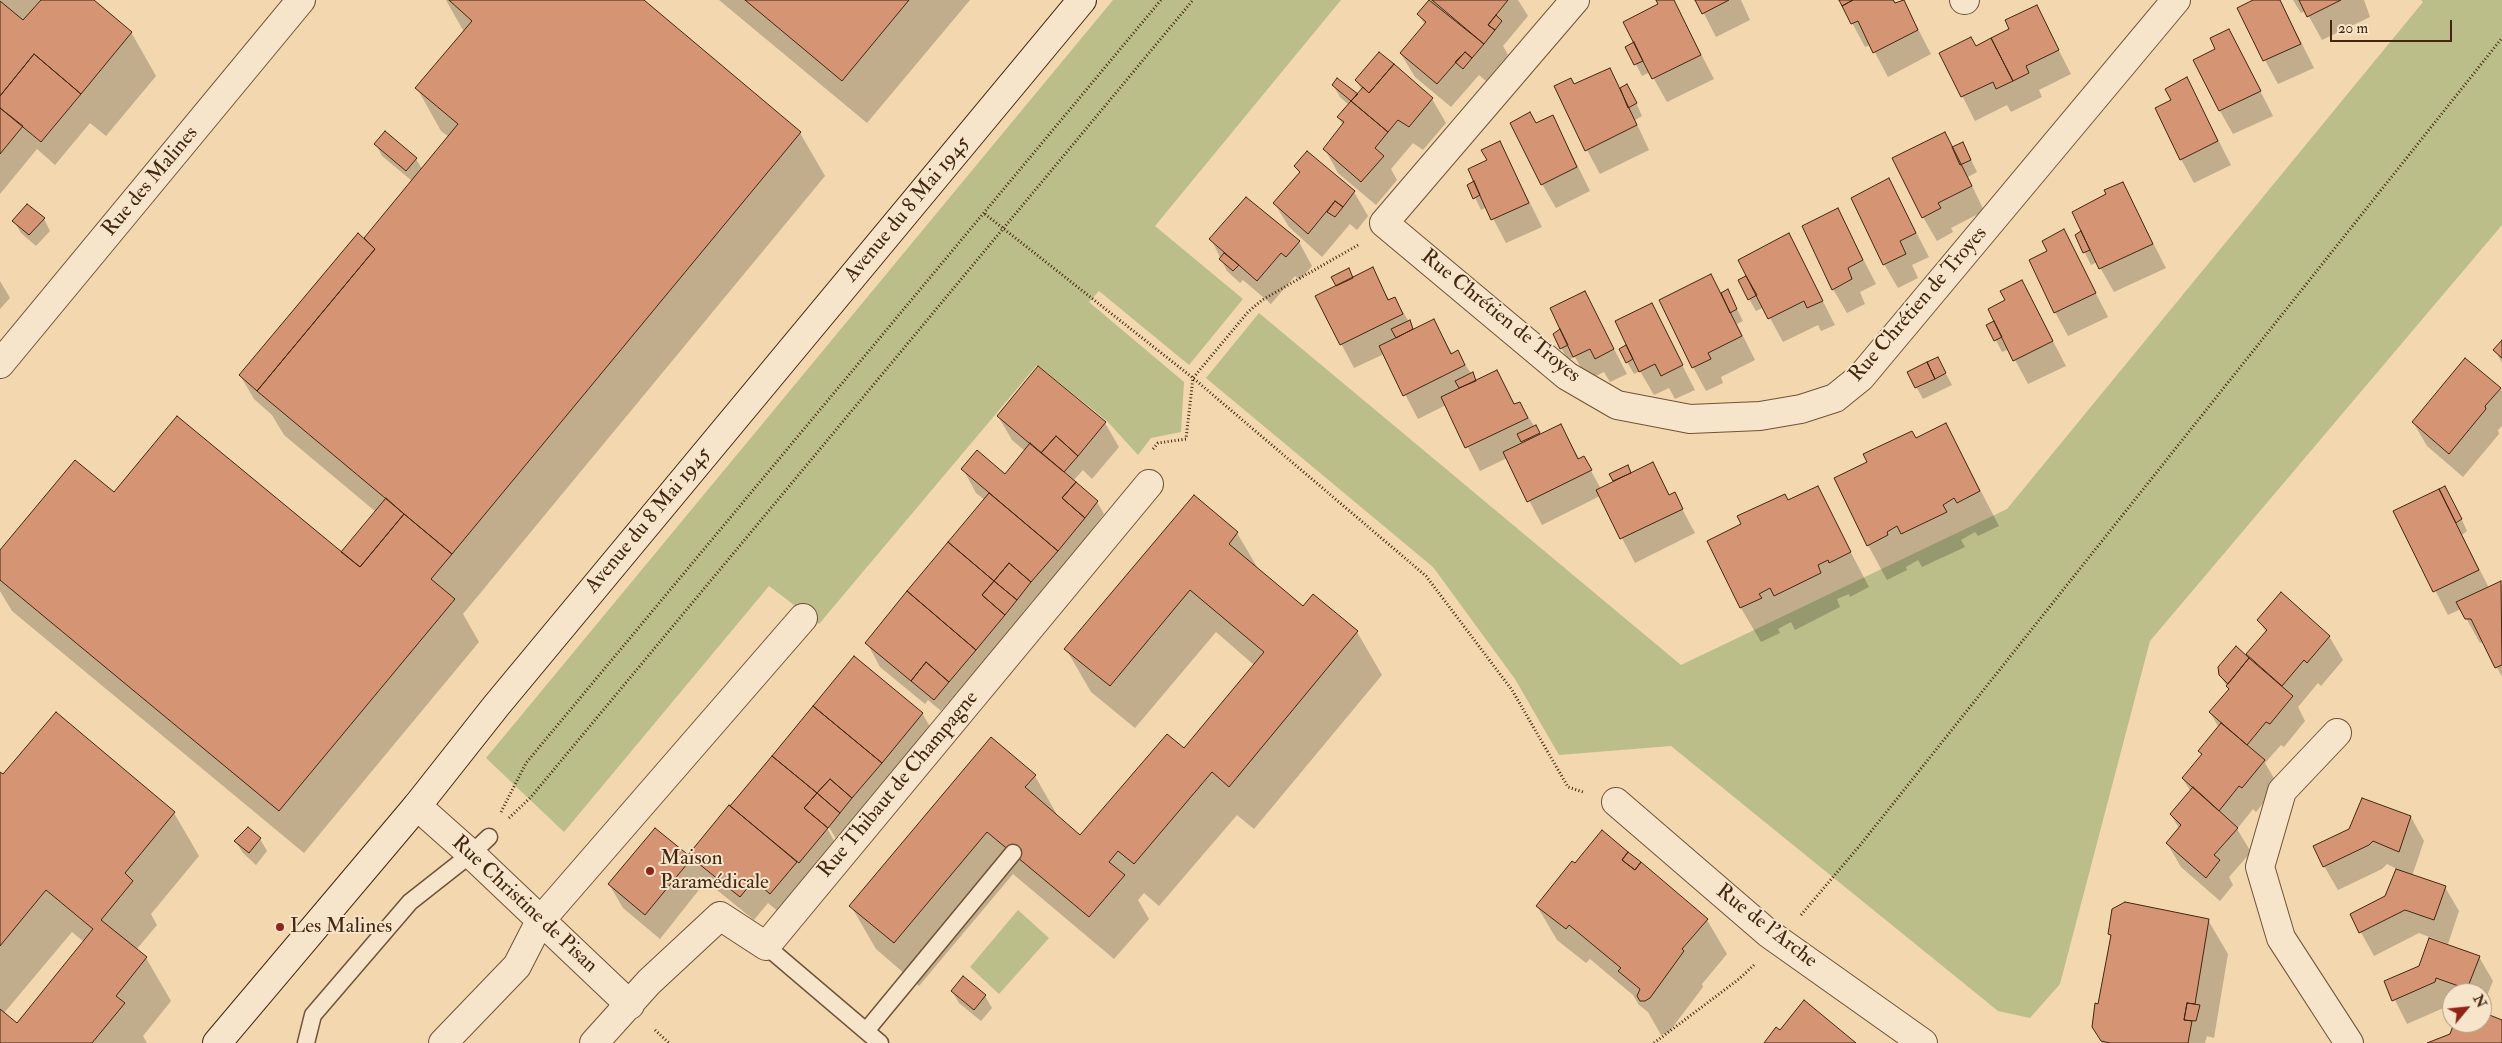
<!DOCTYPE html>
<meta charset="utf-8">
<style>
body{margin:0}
#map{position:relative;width:2502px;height:1043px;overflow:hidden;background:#f2d7af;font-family:"IM FELL Double Pica",serif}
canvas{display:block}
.north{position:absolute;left:2442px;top:983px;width:50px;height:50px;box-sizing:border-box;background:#f7e5cb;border:1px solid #af9980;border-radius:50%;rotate:62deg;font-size:14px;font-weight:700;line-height:20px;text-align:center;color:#432710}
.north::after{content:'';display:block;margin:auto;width:18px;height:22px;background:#8f2418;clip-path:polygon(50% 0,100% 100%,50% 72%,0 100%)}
.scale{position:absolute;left:2330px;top:20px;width:122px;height:22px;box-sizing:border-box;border:2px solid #432710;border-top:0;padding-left:6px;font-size:15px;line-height:18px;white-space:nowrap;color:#432710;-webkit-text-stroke:4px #f7e5cb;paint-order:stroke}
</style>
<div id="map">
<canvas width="2502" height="1043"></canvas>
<div class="north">N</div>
<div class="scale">20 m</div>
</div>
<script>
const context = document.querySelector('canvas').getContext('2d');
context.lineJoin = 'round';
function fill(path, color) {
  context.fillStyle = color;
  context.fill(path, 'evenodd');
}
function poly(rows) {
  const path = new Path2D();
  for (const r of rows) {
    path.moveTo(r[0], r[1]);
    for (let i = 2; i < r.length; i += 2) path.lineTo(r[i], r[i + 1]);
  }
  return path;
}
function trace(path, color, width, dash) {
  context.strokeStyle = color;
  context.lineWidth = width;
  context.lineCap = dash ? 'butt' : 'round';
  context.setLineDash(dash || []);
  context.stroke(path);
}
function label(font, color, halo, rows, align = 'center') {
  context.font = font + ' "IM FELL Double Pica",serif';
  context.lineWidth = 4;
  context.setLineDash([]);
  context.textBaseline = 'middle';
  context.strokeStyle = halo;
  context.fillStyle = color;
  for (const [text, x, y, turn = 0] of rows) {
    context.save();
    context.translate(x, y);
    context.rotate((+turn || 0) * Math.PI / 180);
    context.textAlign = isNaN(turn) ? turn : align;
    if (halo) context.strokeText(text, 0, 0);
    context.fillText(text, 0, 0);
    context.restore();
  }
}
const green = poly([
 [1113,0,1341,0,1155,226,1243,299,1189,365,1099,291,1089,302,1184,382,1181,432,1151,438,1138,455,1107,421,1037,365,819,624,769,586,564,832,486,758],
 [2421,0,2502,0,2502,225,2150,641,2060,984,2030,1018,1998,1011,1671,746,1559,755,1515,679,1433,567,1206,378,1259,313,1681,665,2007,509,2423,2],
 [1018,910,1049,938,999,994,970,967]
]);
const shadow = poly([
 [0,0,92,0,131,32,156,76,106,136,90,123,55,165,37,149,0,194],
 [446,0,642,0,800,133,825,176,463,614,479,642,304,853,12,611,0,591,0,552,114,494,341,554,376,512,284,435,272,415,254,399,240,375,369,244,365,238,412,181,382,156,376,144,385,132,416,159,422,169,449,137,441,131,417,88,464,32],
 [719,0,970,0,867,123],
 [1431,0,1518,0,1528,16,1503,46,1508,55,1486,81,1479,75,1451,107,1415,77,1401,54,1425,25,1419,15],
 [1657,0,1673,0,1714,79,1667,102,1650,72,1642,76,1627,47,1636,43,1659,4],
 [1697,0,1741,0,1750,20,1716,37],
 [1840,0,1894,0,1896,3,1903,0,1931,54,1888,77,1871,45,1865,47],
 [2256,0,2280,0,2314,68,2278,84,2265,60],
 [2293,0,2364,0,2370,17,2322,40,2306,11,2301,13],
 [2036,6,2071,74,2039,90,2042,97,2011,112,2007,105,1975,121,1941,54,1975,47,2011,29],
 [2229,30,2273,116,2233,134,2220,111,2217,50],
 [1609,70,1620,89,1627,86,1634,98,1642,116,1635,120,1649,150,1600,174,1587,150,1574,86],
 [2187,79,2231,165,2194,183,2181,159,2173,101],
 [1356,80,1432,99,1446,123,1423,150,1413,143,1391,169,1397,180,1376,205,1338,173,1325,149,1343,125,1338,117,1349,105,1340,97,1333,85,1358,95,1362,90],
 [1553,116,1590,191,1556,208,1542,184,1536,124],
 [1500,143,1542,227,1506,243,1487,207,1481,210,1469,185,1475,182],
 [1963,143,1977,172,1968,177,1984,211,1951,228,1953,232,1937,241,1923,217,1953,148],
 [1295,166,1354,192,1368,216,1357,230,1350,224,1322,257,1289,227,1275,204,1300,174],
 [1889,180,1929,257,1912,265,1918,278,1898,288,1884,264],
 [2122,183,2166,268,2114,292,2097,262,2091,265,2076,235,2088,241,2108,194],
 [1838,210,1876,284,1860,292,1865,304,1847,313,1833,289],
 [44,219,50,231,36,246,21,233,14,221],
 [2064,231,2108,317,2068,336,2055,312,2049,252],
 [1789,235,1835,325,1821,331,1818,325,1783,342,1764,307,1756,311,1749,299,1751,287],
 [1211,239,1299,242,1312,266,1300,280,1295,276,1271,304,1243,280,1240,283,1227,271],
 [1372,269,1390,301,1395,299,1414,330,1434,321,1453,355,1457,352,1476,381,1496,371,1515,405,1520,404,1540,435,1561,426,1580,460,1584,458,1601,489,1615,482,1611,475,1631,474,1653,464,1670,496,1674,494,1695,533,1635,563,1600,496,1542,525,1507,458,1480,471,1446,405,1418,419,1384,354,1354,368,1316,296],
 [1711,276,1721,294,1727,291,1734,303,1743,321,1737,324,1755,360,1721,377,1723,383,1706,391,1693,367],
 [0,281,10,298,0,309],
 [2022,282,2066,366,2028,384,2009,349,2002,352,1988,325,1996,328,2007,301],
 [1585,293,1627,374,1610,382,1604,372,1588,380,1575,357,1568,360,1554,335,1562,330],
 [1651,305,1695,390,1675,399,1669,388,1654,395,1640,371,1634,374,1627,362,1629,352],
 [2502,341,2502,363,2495,350],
 [2465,360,2502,391,2502,426,2498,430,2499,434,2463,477,2427,446,2413,422],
 [1944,370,1952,385,1923,399,1908,372],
 [998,416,1105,423,1119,447,1092,479,1083,470,1073,481,1097,502,1104,514,1091,531,1098,543,1046,605,1036,597,1011,628,1017,640,963,706,953,697,941,711,928,700,925,704,880,667,867,643,985,500,976,493,963,469,1005,475,1025,451,1012,440],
 [1946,424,1999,526,1978,536,1975,532,1961,540,1965,547,1922,567,1918,560,1906,567,1907,570,1887,580,1868,545,1915,440],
 [1817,488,1869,587,1850,597,1849,594,1837,599,1840,607,1795,630,1791,622,1778,629,1780,633,1761,642,1741,608,1709,542],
 [2442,494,2456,524,2462,520,2467,531,2462,535,2489,588,2500,582,2502,586,2502,677,2484,642,2480,643,2461,609,2448,615,2394,512],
 [1237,533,1260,572,1303,607,1357,632,1382,675,1254,829,1237,815,1159,906,1144,893,1138,900,1149,919,1114,959,1013,874,919,986,876,949,851,906,1035,776,1060,820,1080,837,1184,749,1254,665,1216,632,1135,728,1091,692,1066,649],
 [2259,620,2329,636,2343,660,2321,686,2318,683,2298,707,2305,721,2284,747,2281,745,2265,763,2278,785,2256,812,2253,809,2237,829,2251,852,2229,877,2233,885,2220,901,2181,867,2167,843,2179,828,2171,815,2191,792,2183,779,2202,756,2199,751,2219,728,2210,712,2229,690,2220,675,2251,660,2247,654,2266,633],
 [854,657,922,713,936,737,866,821,857,813,836,839,826,822,824,823,841,853,785,917,768,903,754,920,706,881,660,939,623,908,609,884,688,857],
 [0,773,4,776,174,813,199,856,151,914,157,925,136,950,146,958,171,1001,143,1036,147,1043,0,1043],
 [72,932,84,942,17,1025,4,1013],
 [2363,800,2411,817,2424,841,2412,876,2445,887,2459,911,2448,944,2419,933,2374,956,2351,914,2386,897,2397,869,2387,864,2382,869,2338,890,2324,866,2350,830],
 [260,839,267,851,256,865,243,853,236,842],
 [1537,906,1707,920,1727,954,1702,984,1703,987,1669,1032,1661,1035,1648,1012,1639,1005,1633,995,1590,959,1586,963,1557,940],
 [2208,920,2228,954,2214,1038,2207,1036,2205,1043,2102,1043,2093,1027,2100,1005,2112,938,2109,934],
 [2479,957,2493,981,2482,1008,2482,993,2452,993,2452,1002,2449,1002,2448,1006,2407,1024,2386,982],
 [952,991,985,996,992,1008,981,1021,959,1003]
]);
const building = poly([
 [41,0,94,0,132,32,81,94,34,54,0,96,0,1,23,20,41,0],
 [449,0,644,0,801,132,452,554,257,391,375,249,364,238,458,124,415,88,472,21,449,0],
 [745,0,909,0,842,81,745,0],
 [1429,0,1484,44,1472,58,1465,52,1437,84,1400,53,1426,22,1417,14,1429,0],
 [1432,0,1508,0,1488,25,1495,30,1484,44,1432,0],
 [1656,0,1674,0,1701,55,1652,79,1623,22,1658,4,1656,0],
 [1695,0,1729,0,1702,14,1695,0],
 [1839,0,1853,0,1842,6,1839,0],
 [1853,0,1893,0,1895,3,1904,0,1918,30,1873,53,1858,21,1851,24,1842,6,1853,0],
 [2253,0,2280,0,2301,44,2263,61,2237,8,2253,0],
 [2299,0,2341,0,2307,17,2299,0],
 [2037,5,2059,50,2026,66,2029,73,2013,81,1991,38,2009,29,2005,20,2037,5],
 [1496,15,1502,21,1495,30,1488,25,1496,15],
 [2229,29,2261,91,2219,111,2193,60,2215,49,2210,38,2229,29],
 [1971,37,1976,46,1991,38,2013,81,1996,89,1993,82,1961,97,1939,53,1971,37],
 [1634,42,1643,61,1634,65,1625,47,1634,42],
 [1379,52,1394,64,1369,93,1355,80,1379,52],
 [1465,52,1472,58,1463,69,1455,62,1465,52],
 [34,54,81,94,41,142,0,108,0,96,34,54],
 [1394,64,1433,98,1409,127,1398,120,1388,132,1351,101,1363,87,1369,93,1394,64],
 [1610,68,1637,125,1585,151,1554,86,1571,78,1574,84,1610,68],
 [2187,77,2218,141,2180,160,2155,108,2171,100,2165,89,2187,77],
 [1337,78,1358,94,1351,101,1332,85,1337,78],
 [1627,84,1637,103,1628,108,1620,88,1627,84],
 [1351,101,1388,132,1375,148,1384,156,1361,182,1323,149,1344,122,1337,117,1351,101],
 [0,108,23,126,0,154,0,108],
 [1530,112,1536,123,1553,115,1577,167,1541,185,1510,123,1530,112],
 [385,131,417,158,406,171,374,144,385,131],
 [1945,132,1972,186,1938,203,1941,208,1922,218,1892,158,1945,132],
 [1500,141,1529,203,1491,220,1468,169,1487,160,1481,150,1500,141],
 [1963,142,1971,160,1960,165,1952,147,1963,142],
 [1307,151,1355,191,1343,207,1335,201,1308,234,1273,203,1300,172,1294,166,1307,151],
 [1889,178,1916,233,1900,241,1906,254,1883,265,1851,198,1889,178],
 [1474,181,1480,195,1473,199,1467,185,1474,181],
 [2123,182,2153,244,2099,269,2072,212,2106,194,2104,190,2123,182],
 [1246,197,1300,241,1286,257,1281,253,1257,281,1209,239,1246,197],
 [1335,201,1343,207,1335,217,1327,212,1335,201],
 [27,204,45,218,29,235,12,221,27,204],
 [1838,208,1863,260,1848,268,1852,279,1832,290,1802,226,1838,208],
 [2064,229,2096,293,2054,313,2029,260,2047,251,2042,241,2064,229],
 [2081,231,2090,250,2083,253,2075,235,2081,231],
 [358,233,375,249,257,391,239,375,358,233],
 [1789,233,1823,301,1807,308,1804,301,1768,319,1738,260,1789,233],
 [1224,253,1239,265,1233,271,1219,259,1224,253],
 [1373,267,1388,300,1395,297,1403,314,1340,345,1315,296,1373,267],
 [1349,268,1353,278,1336,286,1331,277,1349,268],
 [1711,274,1742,336,1708,353,1711,359,1692,368,1659,300,1711,274],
 [1746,276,1757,295,1748,300,1738,280,1746,276],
 [2022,280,2053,341,2013,361,1988,309,2005,300,2000,291,2022,280],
 [1728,289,1737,309,1730,313,1721,293,1728,289],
 [1585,291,1614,349,1595,359,1590,349,1573,357,1550,308,1585,291],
 [1652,303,1683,365,1661,376,1655,364,1639,372,1615,321,1652,303],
 [1434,319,1451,354,1458,350,1465,365,1403,396,1379,346,1434,319],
 [1410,320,1413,329,1396,338,1391,329,1410,320],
 [1994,321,2002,337,1994,341,1986,325,1994,321],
 [1560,329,1568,345,1560,349,1553,334,1560,329],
 [2502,340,2502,358,2493,350,2502,340],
 [1626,345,1633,359,1626,363,1619,349,1626,345],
 [1938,357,1946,373,1935,379,1927,362,1938,357],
 [2465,358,2501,388,2485,406,2486,409,2449,454,2412,422,2465,358],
 [1927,362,1935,379,1915,388,1907,372,1927,362],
 [1038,366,1106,422,1078,456,1056,436,1041,453,997,416,1038,366],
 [1497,370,1514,404,1520,402,1528,418,1465,448,1441,397,1497,370],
 [1473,372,1476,381,1459,388,1455,381,1473,372],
 [177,416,360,567,404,514,452,554,431,579,455,599,279,811,0,580,0,550,75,460,114,492,177,416],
 [1946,423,1980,491,1957,503,1954,498,1943,505,1947,512,1901,534,1897,526,1887,532,1888,535,1867,546,1834,478,1867,462,1863,454,1912,431,1916,438,1946,423],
 [1561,424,1578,459,1584,456,1592,470,1527,502,1503,452,1561,424],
 [1536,425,1540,433,1521,442,1517,434,1536,425],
 [1056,436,1078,456,1064,472,1041,453,1056,436],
 [1030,443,1076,482,1062,498,1085,518,1058,551,961,469,977,450,1005,474,1030,443],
 [1653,462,1669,495,1675,492,1683,509,1620,539,1596,490,1653,462],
 [1628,465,1631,473,1613,481,1609,474,1628,465],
 [1076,482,1098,501,1085,518,1062,498,1076,482],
 [1818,486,1851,552,1829,563,1828,560,1818,565,1821,573,1774,596,1770,588,1759,594,1762,598,1740,608,1707,541,1741,524,1737,516,1785,494,1788,500,1818,486],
 [2445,486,2462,519,2456,523,2439,489,2445,486],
 [2439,489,2479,570,2433,592,2393,511,2439,489],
 [989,493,1058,551,1031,582,1009,563,994,581,948,542,989,493],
 [1194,495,1238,532,1229,544,1303,606,1313,594,1358,631,1229,787,1212,772,1134,864,1118,851,1109,862,1125,875,1089,917,987,832,894,943,849,906,991,737,1036,775,1025,787,1080,835,1167,734,1184,748,1264,652,1190,590,1110,686,1064,649,1194,495],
 [386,498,404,514,360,567,341,552,386,498],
 [948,542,994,581,982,595,1005,615,976,650,907,591,948,542],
 [1009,563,1031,582,1017,600,994,581,1009,563],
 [994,581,1017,600,1005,615,982,595,994,581],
 [2501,581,2502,665,2495,668,2471,619,2465,619,2456,602,2501,581],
 [907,591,976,650,949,682,926,662,911,681,865,643,907,591],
 [2281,592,2330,636,2307,663,2304,660,2282,686,2246,654,2267,630,2257,620,2281,592],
 [2236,646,2249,658,2228,684,2219,675,2218,667,2236,646],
 [854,656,923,713,882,763,813,706,854,656],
 [2249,658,2293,696,2270,724,2266,722,2247,745,2209,712,2229,689,2226,686,2249,658],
 [926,662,949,682,934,700,911,681,926,662],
 [813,706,882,763,852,798,830,779,817,793,772,756,813,706],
 [56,712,175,812,125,873,133,881,101,920,147,957,116,996,125,1003,92,1043,0,1043,0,1009,17,1023,93,929,46,890,0,946,0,772,3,774,56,712],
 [2221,723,2265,760,2242,788,2239,786,2219,811,2182,778,2202,754,2198,751,2221,723],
 [772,756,817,793,804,808,828,828,799,863,730,806,772,756],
 [830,779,852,798,840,813,817,793,830,779],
 [2193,787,2238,828,2214,855,2220,860,2206,878,2166,843,2181,825,2170,814,2193,787],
 [817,793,840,813,828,828,804,808,817,793],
 [2362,798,2411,816,2399,852,2373,841,2369,845,2323,867,2313,846,2349,829,2362,798],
 [729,805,797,862,770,894,754,880,740,897,688,855,729,805],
 [248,827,261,838,249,853,234,841,248,827],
 [655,828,692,858,645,915,608,884,655,828],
 [1602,830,1628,852,1622,860,1635,870,1641,862,1708,919,1682,949,1684,951,1650,998,1645,1001,1640,1001,1637,996,1640,989,1618,971,1621,968,1569,925,1566,929,1536,906,1572,861,1575,863,1602,830],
 [1628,852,1641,862,1635,870,1622,860,1628,852],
 [2396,869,2446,886,2434,920,2405,910,2359,933,2350,914,2385,896,2396,869],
 [2125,902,2209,919,2195,1004,2187,1003,2184,1020,2192,1021,2188,1043,2110,1043,2101,1041,2092,1027,2095,1003,2098,1004,2111,935,2108,934,2112,909,2125,902],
 [2429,938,2480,956,2467,989,2436,978,2435,982,2392,1001,2384,981,2419,966,2429,938],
 [963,976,986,995,974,1010,951,991,963,976],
 [1804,1000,1856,1043,1764,1043,1776,1027,1780,1030,1804,1000],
 [2187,1003,2200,1005,2196,1021,2184,1020,2187,1003],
 [2482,1012,2502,1020,2502,1043,2427,1043,2450,1034,2454,1023,2482,1023,2482,1012]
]);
const path = poly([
 [985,214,1193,378,1426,576,1512,690,1568,787,1583,792],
 [1153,449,1158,443,1186,439,1193,378,1248,312,1262,300,1358,245],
 [501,812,526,763,1161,0],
 [509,818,531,797,1193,0],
 [1801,915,1861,844,2502,38],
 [655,1030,669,1043],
 [1654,1043,1739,979,1754,965]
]);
const lane = poly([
 [766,946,880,1043],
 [866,1031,1013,853],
 [306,1043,313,1015,410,902,471,854,489,837]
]);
const street = poly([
 [1575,0,1384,223,1567,376,1617,405,1690,419,1760,416,1801,409,1835,398,1861,377,2176,0],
 [1964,0,1965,0],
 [0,364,301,0],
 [2337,733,2282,791,2260,867,2281,938,2349,1043],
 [1616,802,1768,933,1923,1043],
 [417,806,471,854,630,1005],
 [443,1043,517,966,540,921,803,618],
 [594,1043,649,982,720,916,766,946,1149,484]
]);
const secondary = poly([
 [217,1043,417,806,496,706,1082,0]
]);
const markers = [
 [650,871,5,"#8f2418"],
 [280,927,5,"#8f2418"]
];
const streetNames = [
 ["Rue des Malines",151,182,-50],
 ["Avenue du 8 Mai 1945",908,210,-50],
 ["Rue Chrétien de Troyes",1919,305,-49],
 ["Rue Chrétien de Troyes",1500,317,39],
 ["Avenue du 8 Mai 1945",649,521,-50],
 ["Rue Thibaut de Champagne",899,785,-50],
 ["Rue Christine de Pisan",524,905,43],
 ["Rue de l'Arche",1766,927,38]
];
const poiNames = [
 ["Maison",660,859],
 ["Paramédicale",660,883],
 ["Les Malines",290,927]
];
fill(green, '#bcbe8a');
fill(shadow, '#0003');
fill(building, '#d59574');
trace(building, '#432710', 1);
trace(lane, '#6f5338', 19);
trace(street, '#6f5338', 30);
trace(secondary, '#432710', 30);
trace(path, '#432710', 3, [1, 2.5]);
trace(lane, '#f7e5cb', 16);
trace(street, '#f7e5cb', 28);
trace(secondary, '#f7e5cb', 28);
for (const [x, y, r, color] of markers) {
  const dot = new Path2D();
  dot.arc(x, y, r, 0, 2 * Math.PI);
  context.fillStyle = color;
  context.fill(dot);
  trace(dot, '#f7e5cb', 2);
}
label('21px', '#432710', '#f7e5cb', streetNames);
label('21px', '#432710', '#f7e5cb', poiNames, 'left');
</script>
